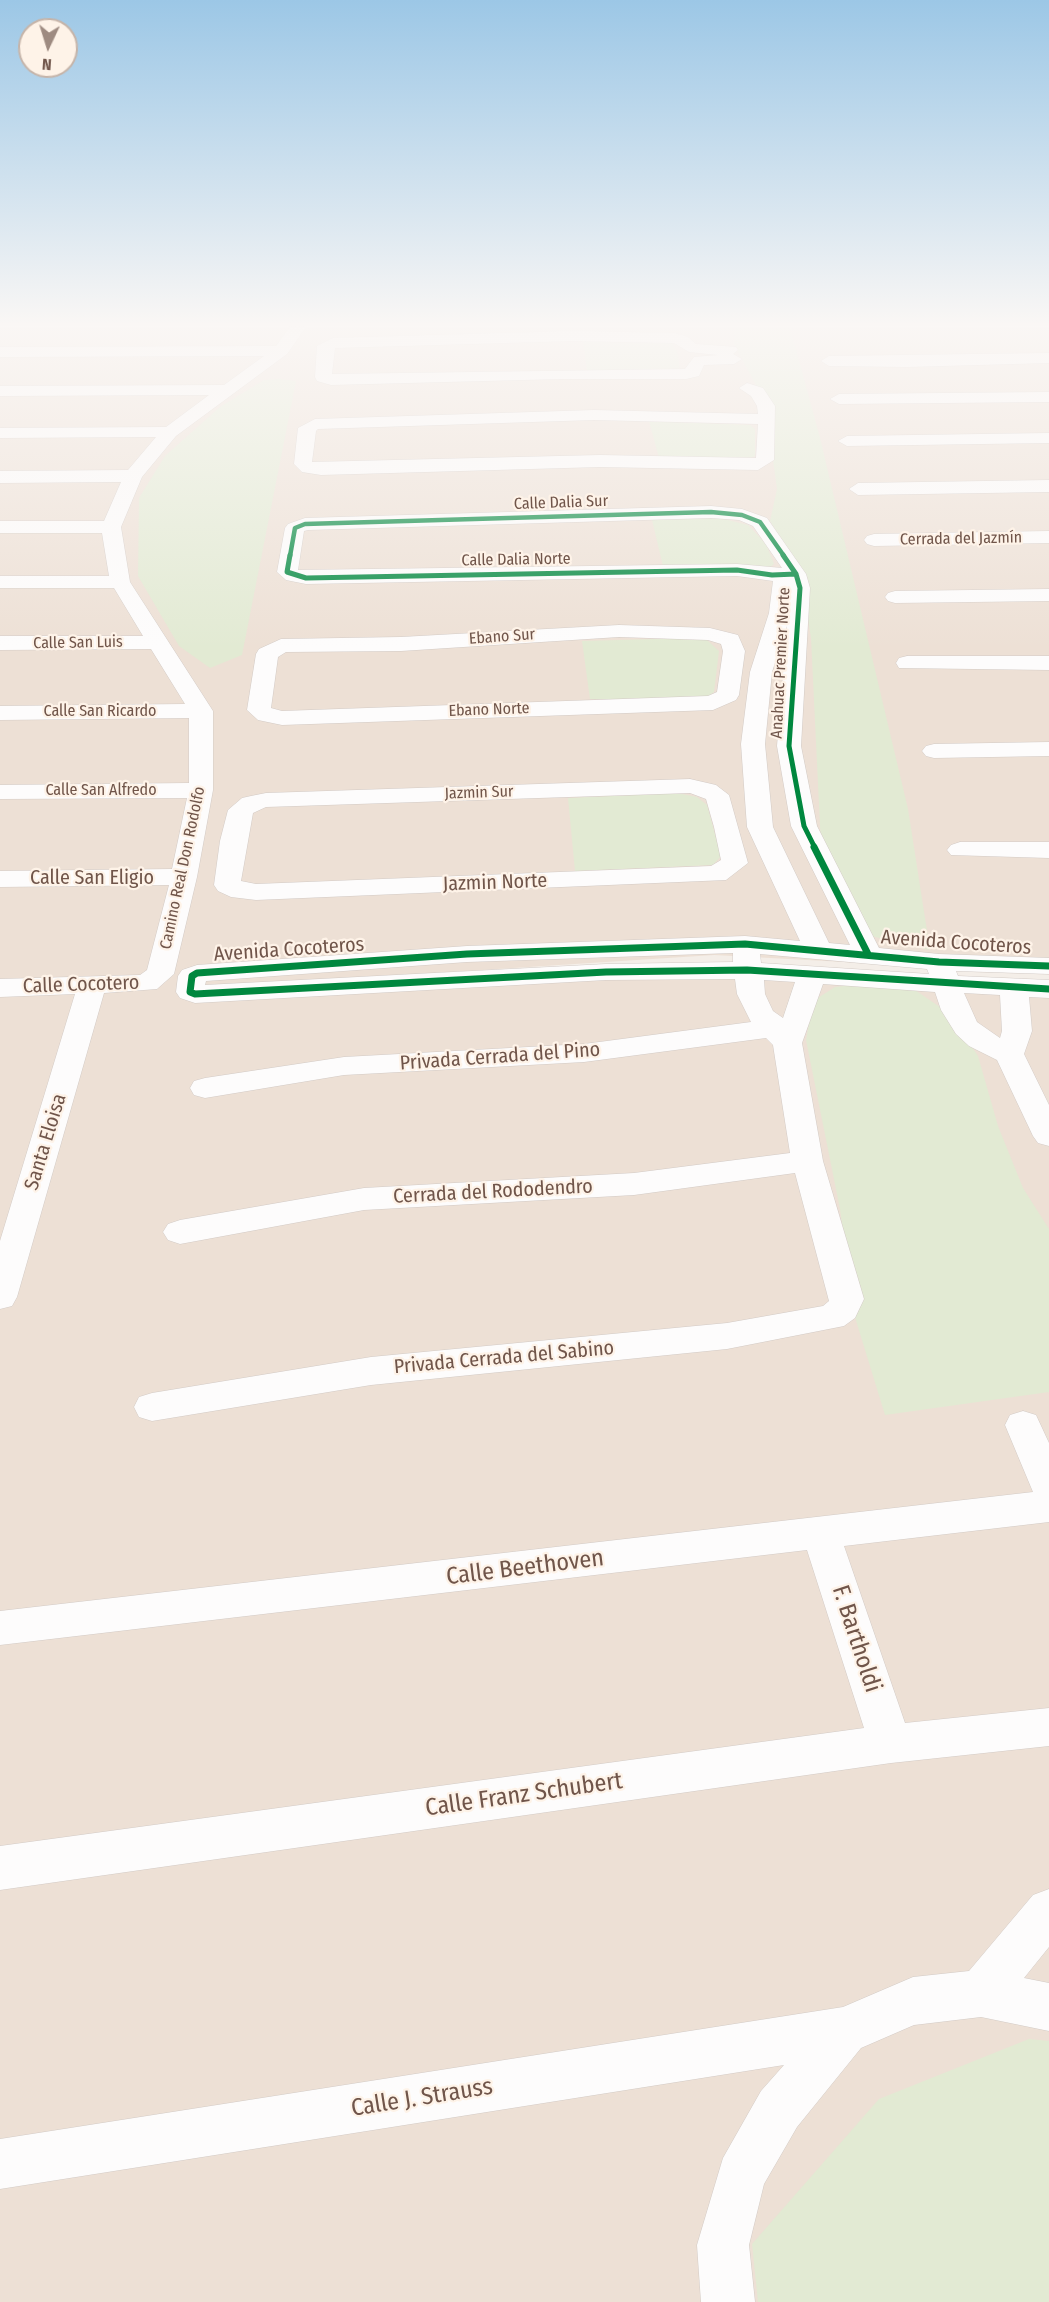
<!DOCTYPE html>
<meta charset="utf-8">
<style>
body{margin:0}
#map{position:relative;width:1049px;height:2302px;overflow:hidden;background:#f4eee8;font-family:"Fira Sans Condensed",sans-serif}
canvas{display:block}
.north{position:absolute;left:18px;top:18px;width:60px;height:60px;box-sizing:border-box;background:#fef3e8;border:2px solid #c5b4a9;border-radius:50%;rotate:184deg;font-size:16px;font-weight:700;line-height:24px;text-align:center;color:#70554a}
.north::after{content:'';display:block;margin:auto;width:21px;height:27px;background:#9e8b81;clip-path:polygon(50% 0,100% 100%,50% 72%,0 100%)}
</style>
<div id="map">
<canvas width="1049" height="2302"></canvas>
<div class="north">N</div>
</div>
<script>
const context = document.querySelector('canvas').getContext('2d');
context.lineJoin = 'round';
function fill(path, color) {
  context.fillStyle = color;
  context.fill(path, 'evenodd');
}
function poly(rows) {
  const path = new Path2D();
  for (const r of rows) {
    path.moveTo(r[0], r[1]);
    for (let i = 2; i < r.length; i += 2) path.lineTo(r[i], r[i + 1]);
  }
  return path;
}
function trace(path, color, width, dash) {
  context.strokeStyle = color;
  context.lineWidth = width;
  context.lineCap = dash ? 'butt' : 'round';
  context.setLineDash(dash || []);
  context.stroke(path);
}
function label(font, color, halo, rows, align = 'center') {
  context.font = font + ' "Fira Sans Condensed",sans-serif';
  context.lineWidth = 4.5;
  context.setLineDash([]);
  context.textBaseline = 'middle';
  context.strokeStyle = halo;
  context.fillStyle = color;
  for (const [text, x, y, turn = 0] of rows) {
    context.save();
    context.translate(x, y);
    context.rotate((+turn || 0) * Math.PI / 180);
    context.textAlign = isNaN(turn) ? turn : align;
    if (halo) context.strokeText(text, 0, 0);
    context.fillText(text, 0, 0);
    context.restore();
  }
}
const residential = poly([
 [0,327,1049,327,1049,973,714,955,219,987,747,970,1049,989,1049,2302,0,2302]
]);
const green = poly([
 [735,327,790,327,820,438,908,809,930,950,871,936,821,846,811,638,800,569,770,521,777,489,765,402,734,344],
 [583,340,672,343,678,354,680,372,587,371],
 [280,379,296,381,242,655,210,668,179,646,138,576,139,498,165,456,220,407,264,380],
 [649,421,750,425,755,429,755,456,748,460,659,458],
 [720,518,748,525,766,544,774,564,769,568,663,566,652,520],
 [693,638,707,640,719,651,714,692,707,697,693,700,590,699,582,641],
 [677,793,697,797,707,805,721,856,713,865,575,871,568,798],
 [854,985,915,990,950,1014,978,1056,998,1126,1023,1188,1049,1229,1049,1392,885,1415,854,1314,840,1209,806,1040,813,1001,835,987],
 [1029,2039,1049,2041,1049,2302,758,2302,752,2244,879,2099]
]);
const street = poly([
 [290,327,306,327,287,354,176,436,142,477,121,527,130,582,213,711,213,790,197,877,174,974,157,989,104,993,17,1297,12,1306,0,1309,0,1241,75,994,0,997,0,979,140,975,147,970,169,885,0,887,0,871,172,869,187,798,0,799,0,785,189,783,189,718,0,720,0,706,185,704,151,649,0,650,0,636,143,636,114,588,0,588,0,576,109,576,102,533,0,533,0,521,104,521,121,482,0,483,0,471,128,470,156,437,0,438,0,428,166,427,209,395,0,396,0,386,224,385,264,356,0,357,0,347,276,346,290,327],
 [573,331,674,333,688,337,696,344,736,347,738,350,733,354,742,359,734,364,704,365,699,376,686,379,561,379,331,385,317,381,315,377,317,346,333,338,573,331],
 [573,341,674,343,689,352,718,355,694,357,685,369,332,374,335,348,573,341],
 [1049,353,1049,363,907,367,829,366,821,361,829,356,1049,353],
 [747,383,763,388,775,406,774,460,758,470,600,467,321,475,302,472,294,464,298,428,315,419,594,410,758,414,757,406,751,396,739,388,747,383],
 [594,420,758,424,756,458,600,455,312,462,316,431,318,429,594,420],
 [1049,392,1049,402,839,404,830,399,839,394,1049,392],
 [1049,433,1049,443,847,446,838,441,847,436,1049,433],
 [1049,480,1049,492,858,495,849,489,858,483,1049,480],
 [711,506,742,509,767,518,806,574,810,588,801,746,817,826,879,948,939,954,1049,958,1049,974,956,971,958,976,1049,980,1049,998,1029,997,1032,1031,1024,1054,1049,1105,1049,1146,1038,1143,1033,1136,997,1060,969,1046,956,1034,941,1010,935,992,823,984,802,1043,823,1161,864,1299,855,1318,844,1326,727,1349,371,1385,152,1421,139,1417,134,1407,139,1397,152,1393,371,1357,727,1323,823,1306,829,1301,795,1173,634,1195,364,1210,180,1244,168,1240,163,1232,168,1224,180,1220,364,1188,634,1173,790,1153,773,1045,766,1038,584,1062,344,1075,205,1098,194,1095,190,1088,194,1081,205,1078,344,1057,584,1044,751,1022,737,994,735,979,606,980,195,1003,180,998,176,992,178,976,182,970,197,965,467,946,745,936,800,941,747,827,741,744,750,672,769,613,773,581,737,576,306,584,286,580,277,572,285,528,288,524,305,518,711,506],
 [711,518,739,520,753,526,782,568,737,564,298,570,304,531,308,530,711,518],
 [787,626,777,746,791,826,850,945,829,943,773,827,765,744,772,672,787,626],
 [733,953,733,962,606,964,205,985,206,981,467,962,733,953],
 [760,954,927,969,929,974,761,963,760,954],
 [764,980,795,982,783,1018,773,1011,765,994,764,980],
 [964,993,1000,995,1002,1031,1000,1038,977,1022,964,993],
 [1049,531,1049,543,874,546,867,544,864,540,867,536,874,534,1049,531],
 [1049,589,1049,601,895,603,888,601,885,597,888,593,895,591,1049,589],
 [619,625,710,628,738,635,745,651,739,695,736,700,713,710,282,725,258,720,247,710,256,654,259,649,281,639,401,637,619,625],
 [619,637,708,640,721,644,723,651,717,692,708,696,282,711,271,708,278,657,286,652,401,651,619,637],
 [907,656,1049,656,1049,670,899,668,896,663,899,658,907,656],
 [1049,742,1049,756,934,758,926,756,922,751,926,746,934,744,1049,742],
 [690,779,716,785,729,795,748,863,726,880,256,900,231,897,218,891,214,885,220,841,228,810,242,798,251,796,266,793,690,779],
 [690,793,706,799,714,827,721,860,711,866,256,884,241,881,253,813,266,807,690,793],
 [960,842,1049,842,1049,858,951,855,947,850,951,845,960,842],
 [1023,1411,1036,1415,1049,1443,1049,1522,844,1546,905,1723,1049,1708,1049,1746,891,1763,0,1890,0,1846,864,1728,807,1550,0,1645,0,1611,1033,1492,1005,1425,1010,1415,1023,1411],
 [1049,1889,1049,1947,1024,1978,1049,1983,1049,2031,981,2017,914,2025,861,2048,797,2127,764,2184,749,2245,755,2302,701,2302,697,2245,723,2158,761,2091,784,2065,0,2189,0,2139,843,2007,913,1977,969,1971,1033,1895,1049,1889]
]);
const cyclewayFar2 = poly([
 [290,556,295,528,305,524,711,512,742,515,760,522,784,556]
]);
const cyclewayFar1 = poly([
 [290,555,287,572,306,578,737,570,772,575,796,574],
 [783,555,796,574],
 [796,574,800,588,789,746,804,826,815,848]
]);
const cycleway = poly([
 [814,847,868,954],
 [1049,966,939,962,745,944,467,954,197,973,192,976,190,992,195,994,606,972,747,970,1049,989]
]);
const farStreetnames = [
 ["Calle Dalia Sur",561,503,-2],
 ["Cerrada del Jazmín",961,539,-1],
 ["Calle Dalia Norte",516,560,-1],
 ["Ebano Sur",502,637,-4],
 ["Calle San Luis",78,643,-1],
 ["Anahuac Premier Norte",781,663,-87],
 ["Ebano Norte",489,710,-2],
 ["Calle San Ricardo",100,712],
 ["Calle San Alfredo",101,791],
 ["Jazmin Sur",479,793,-2],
 ["Camino Real Don Rodolfo",183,868,-78]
];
const streetNames = [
 ["Calle San Eligio",92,878],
 ["Jazmin Norte",495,883,-2],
 ["Avenida Cocoteros",956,943,4],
 ["Avenida Cocoteros",289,950,-4],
 ["Calle Cocotero",81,985,-2],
 ["Privada Cerrada del Pino",500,1057,-4],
 ["Santa Eloisa",46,1142,-73],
 ["Cerrada del Rododendro",493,1192,-3],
 ["Privada Cerrada del Sabino",504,1358,-5]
];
const nearStreetnames = [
 ["Calle Beethoven",525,1568,-7],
 ["F. Bartholdi",856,1639,72],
 ["Calle Franz Schubert",524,1795,-8],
 ["Calle J. Strauss",422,2098,-9]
];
fill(residential, '#ede0d5');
fill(green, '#e2ead3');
trace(street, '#d3cbc6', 1);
fill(street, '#fdfcfc');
trace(cyclewayFar2, '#00873e', 4.5);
trace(cyclewayFar1, '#00873e', 5);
trace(cycleway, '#00873e', 7);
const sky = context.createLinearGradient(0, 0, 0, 649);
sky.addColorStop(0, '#9cc7e6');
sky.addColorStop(0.5, '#faf7f5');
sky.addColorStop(1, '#faf7f500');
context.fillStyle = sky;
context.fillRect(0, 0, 1049, 649);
label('16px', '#70554a', '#fef3e8', farStreetnames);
label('20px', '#70554a', '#fef3e8', streetNames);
label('24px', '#70554a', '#fef3e8', nearStreetnames);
</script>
